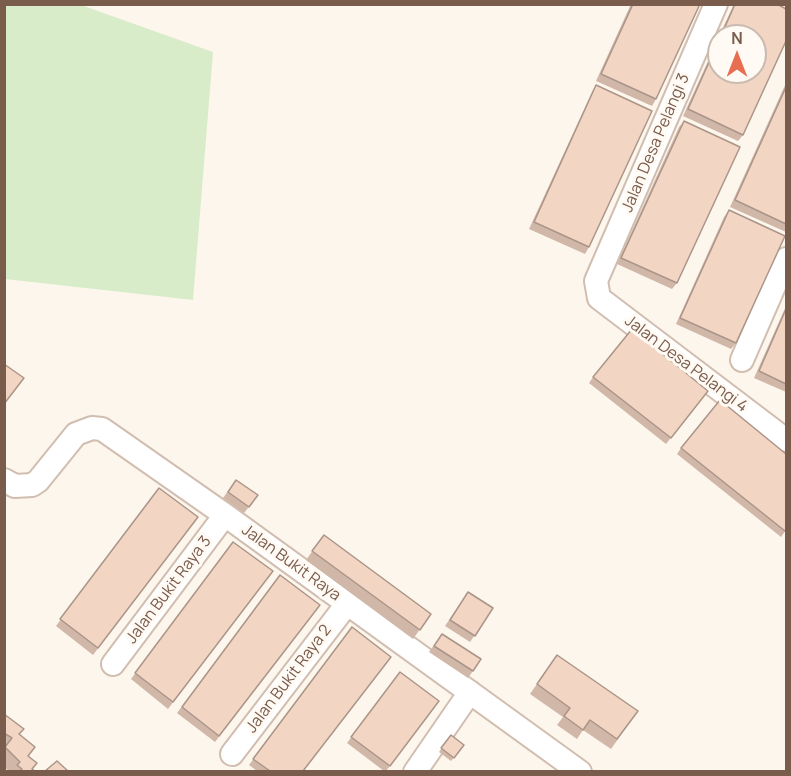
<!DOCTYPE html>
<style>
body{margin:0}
#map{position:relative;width:791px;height:776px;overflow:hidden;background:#fdf6ec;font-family:Manrope,sans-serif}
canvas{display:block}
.frame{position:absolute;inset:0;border:6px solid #7a5c4d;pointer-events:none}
.north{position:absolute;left:707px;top:24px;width:60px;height:60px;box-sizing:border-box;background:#fffaf3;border:2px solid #cabbb1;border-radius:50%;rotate:0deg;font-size:16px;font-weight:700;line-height:24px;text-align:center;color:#7a5c4d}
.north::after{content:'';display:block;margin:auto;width:21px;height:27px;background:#e76f51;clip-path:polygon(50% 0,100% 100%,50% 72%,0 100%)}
</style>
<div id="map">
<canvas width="791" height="776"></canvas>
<div class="frame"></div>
<div class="north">N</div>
</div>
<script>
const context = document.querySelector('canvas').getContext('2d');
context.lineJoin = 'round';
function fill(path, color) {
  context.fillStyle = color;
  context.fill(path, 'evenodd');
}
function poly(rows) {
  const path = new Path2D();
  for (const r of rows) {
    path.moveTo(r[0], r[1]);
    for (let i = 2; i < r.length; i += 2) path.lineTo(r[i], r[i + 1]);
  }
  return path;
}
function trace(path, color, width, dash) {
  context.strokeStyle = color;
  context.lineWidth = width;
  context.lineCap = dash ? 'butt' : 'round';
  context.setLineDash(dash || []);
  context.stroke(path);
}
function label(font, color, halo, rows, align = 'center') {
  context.font = font + ' Manrope,sans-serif';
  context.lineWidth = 6;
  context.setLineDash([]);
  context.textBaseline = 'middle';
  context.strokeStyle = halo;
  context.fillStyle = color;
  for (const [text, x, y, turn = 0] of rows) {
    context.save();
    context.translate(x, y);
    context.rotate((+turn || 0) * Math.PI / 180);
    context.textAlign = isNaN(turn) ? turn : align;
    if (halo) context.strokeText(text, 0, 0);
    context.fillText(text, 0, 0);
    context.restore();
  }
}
const green = poly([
 [5,4,81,5,213,52,193,300,5,279]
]);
const minor = poly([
 [716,4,596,281,599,298,786,440],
 [742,360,786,259],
 [4,480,15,486,32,485,38,481,76,434,92,428,102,429,225,515,580,772],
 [113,664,225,515],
 [232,754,347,604],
 [415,772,470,692]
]);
const wall = poly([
 [631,4,700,4,656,99,652,106,596,81],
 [734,4,777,4,743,135,738,141,683,116,719,37,719,72,755,36,719,36],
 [786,83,786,232,730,207],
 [596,85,589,247,585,254,529,229,592,92],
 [684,121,677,283,672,289,617,264,679,127],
 [729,210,736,343,731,349,676,324,724,217],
 [786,306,786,392,754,378],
 [593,377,708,391,666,444,589,383],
 [681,448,786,454,786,530,781,537,677,454],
 [236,480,258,495,244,513,223,498],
 [159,488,198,517,93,655,56,626],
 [324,535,431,614,413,639,306,560],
 [233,542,273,571,168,709,131,679],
 [280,575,320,605,215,742,177,713],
 [468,592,493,608,470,642,445,626],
 [352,627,304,771,257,771,249,765],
 [442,634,481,659,468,678,429,652],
 [557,655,638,711,611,749,583,730,577,739,557,725,563,717,530,694],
 [400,672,439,701,386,771,384,771,347,743],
 [4,714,20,734,29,756,33,770,35,771,9,771,4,767],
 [451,735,464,745,451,761,439,752]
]);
const building = poly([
 [633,4,700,4,656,99,601,74,633,4],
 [735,4,777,4,786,9,786,41,743,135,688,109,719,40,719,72,755,72,755,36,721,36,735,4],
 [596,85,652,111,589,247,534,222,596,85],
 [786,87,786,224,735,200,786,87],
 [684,121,740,147,677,283,621,258,684,121],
 [729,210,785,236,736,343,680,318,729,210],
 [786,309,786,384,759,371,786,309],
 [632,329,708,391,671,438,593,377,632,329],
 [4,364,24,378,4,404,4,364],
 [720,400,786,454,786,529,785,531,681,448,720,400],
 [236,480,258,495,249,507,228,492,236,480],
 [159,488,198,517,98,648,60,619,159,488],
 [324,535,431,614,420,630,312,551,324,535],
 [233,542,273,571,173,702,135,673,233,542],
 [280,575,320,605,219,736,182,707,280,575],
 [468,592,493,608,475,636,450,620,468,592],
 [352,627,391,657,303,771,270,771,253,759,352,627],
 [442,634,481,659,473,671,434,646,442,634],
 [557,655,638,711,617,739,590,720,583,730,564,716,570,708,537,684,557,655],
 [400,672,439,701,390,766,351,737,400,672],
 [4,714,24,729,19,734,35,747,28,756,37,763,32,769,35,771,20,771,22,769,17,765,20,762,5,747,12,738,4,733,4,714],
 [451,735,464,745,454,758,441,748,451,735],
 [57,761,68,771,45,771,57,761]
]);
const streetNames = [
 ["Jalan Desa Pelangi 3",656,143,-67],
 ["Jalan Desa Pelangi 4",686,364,37],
 ["Jalan Bukit Raya",291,563,36],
 ["Jalan Bukit Raya 3",169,590,-53],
 ["Jalan Bukit Raya 2",289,679,-53]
];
fill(green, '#d8ecc9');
trace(minor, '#d1beb0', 26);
trace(minor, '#fff', 22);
fill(wall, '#d1b7a8');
fill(building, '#f3d5c3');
trace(building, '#aa9588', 1.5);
label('16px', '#7a5c4d', '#fffaf3', streetNames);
</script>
